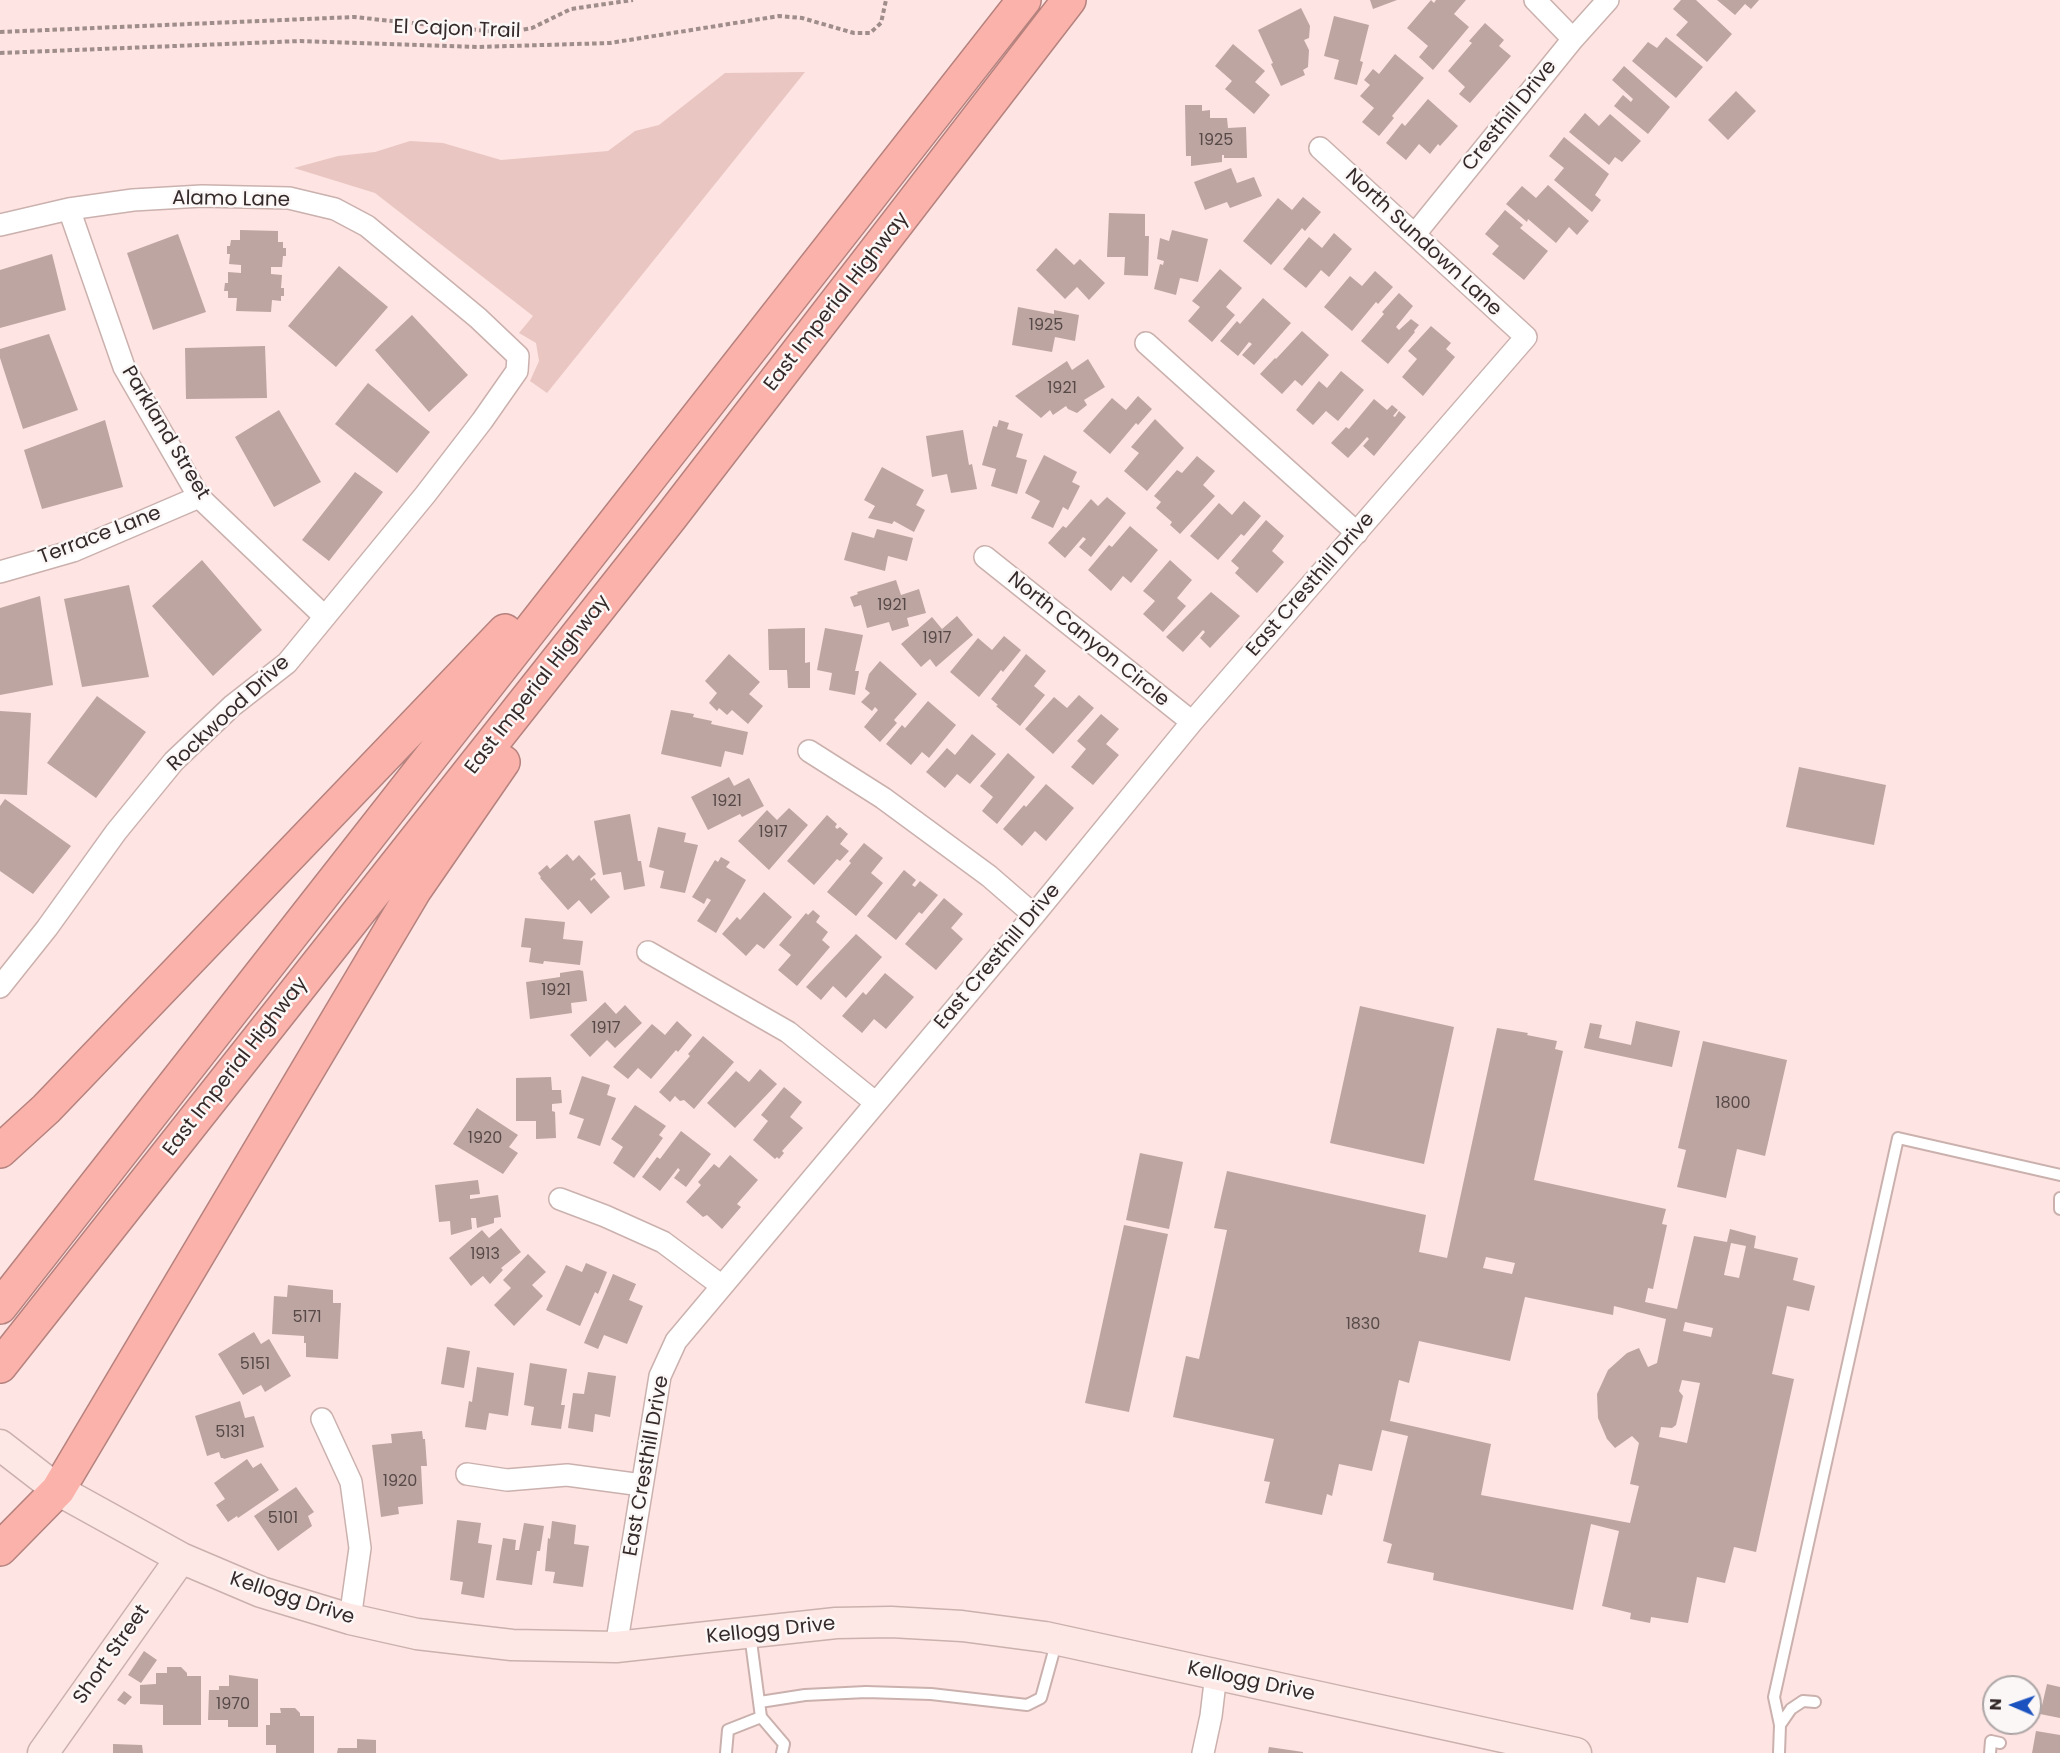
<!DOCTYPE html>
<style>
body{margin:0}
#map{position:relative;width:2060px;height:1753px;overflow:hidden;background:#fee4e2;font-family:Poppins,sans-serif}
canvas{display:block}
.north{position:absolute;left:1982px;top:1675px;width:60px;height:60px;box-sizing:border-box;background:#fcf7f7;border:2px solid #aca5a5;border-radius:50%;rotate:272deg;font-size:16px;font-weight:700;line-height:24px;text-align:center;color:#342a29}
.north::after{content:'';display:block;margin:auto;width:21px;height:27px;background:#1b52bf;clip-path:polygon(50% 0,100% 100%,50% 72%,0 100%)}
</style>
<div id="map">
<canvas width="2060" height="1753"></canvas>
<div class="north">N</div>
</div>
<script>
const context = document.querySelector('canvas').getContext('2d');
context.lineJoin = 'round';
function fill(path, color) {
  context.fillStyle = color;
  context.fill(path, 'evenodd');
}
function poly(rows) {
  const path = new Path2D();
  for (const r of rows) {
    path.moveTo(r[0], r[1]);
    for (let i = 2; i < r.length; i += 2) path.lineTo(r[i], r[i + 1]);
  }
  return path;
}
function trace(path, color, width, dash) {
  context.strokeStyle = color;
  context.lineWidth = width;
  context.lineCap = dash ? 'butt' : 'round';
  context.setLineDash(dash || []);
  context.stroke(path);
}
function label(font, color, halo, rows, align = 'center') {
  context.font = font + ' Poppins,sans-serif';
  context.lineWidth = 5;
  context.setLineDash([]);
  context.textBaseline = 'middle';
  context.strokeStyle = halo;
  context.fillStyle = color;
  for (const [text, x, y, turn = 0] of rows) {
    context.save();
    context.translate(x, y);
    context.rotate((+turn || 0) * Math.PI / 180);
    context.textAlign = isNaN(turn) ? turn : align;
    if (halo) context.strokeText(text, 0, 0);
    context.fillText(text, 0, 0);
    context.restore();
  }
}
const green = poly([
 [805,72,547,393,530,381,539,361,536,343,519,333,533,316,375,193,294,168,338,156,375,152,410,141,443,143,501,160,608,151,635,131,659,125,725,73]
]);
const building = poly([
 [1370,0,1397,0,1373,9],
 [1431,0,1434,3,1436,0,1466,0,1454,14,1469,27,1433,70,1419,57,1428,46,1407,28],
 [1681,0,1696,0,1732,34,1707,62,1676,35,1688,22,1673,9],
 [1717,0,1759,0,1751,9,1745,4,1735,15],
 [1301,8,1310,26,1309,38,1304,40,1309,50,1308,67,1303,70,1305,75,1281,86,1271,64,1273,63,1258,30],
 [1334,16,1369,25,1360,61,1363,62,1357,85,1334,79,1339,60,1324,56],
 [1485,23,1504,40,1499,46,1511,56,1470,103,1459,94,1465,87,1448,71,1472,43,1469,41],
 [1666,37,1703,67,1676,98,1632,61,1648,42,1657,48],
 [1233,44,1265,71,1255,82,1270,95,1254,114,1225,89,1232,81,1215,66],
 [1395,54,1424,78,1392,116,1394,118,1379,136,1362,122,1374,108,1360,96,1370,85,1364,80,1373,69,1379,74],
 [1624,66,1670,107,1648,134,1614,106,1623,95,1631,102,1633,99,1612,80],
 [1736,91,1756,111,1728,140,1708,120],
 [1428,99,1458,126,1440,146,1438,144,1430,154,1419,144,1406,160,1386,143,1402,123,1405,126],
 [1185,105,1202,105,1202,111,1210,110,1210,118,1227,118,1228,128,1246,127,1247,158,1224,158,1224,155,1222,155,1222,162,1191,166,1191,156,1186,156],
 [1585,113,1599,126,1610,114,1641,141,1622,162,1615,157,1609,165,1569,132],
 [1564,137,1609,174,1595,195,1601,200,1592,212,1554,180,1564,168,1549,156],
 [1231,168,1237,183,1254,177,1262,196,1230,208,1227,202,1205,210,1194,182],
 [1548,185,1589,221,1577,235,1569,227,1556,243,1528,219,1527,222,1506,204,1522,186,1536,198],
 [1303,197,1321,212,1305,231,1302,228,1271,265,1243,241,1278,198,1292,210],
 [1505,210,1523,225,1520,228,1548,251,1524,280,1492,254,1499,246,1485,234],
 [1109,213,1145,214,1145,236,1149,236,1148,276,1124,275,1125,257,1107,257],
 [240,230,278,231,278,242,283,242,283,248,286,248,286,256,283,256,282,267,271,267,271,274,282,275,281,288,284,288,284,296,281,296,281,301,272,300,271,312,236,311,237,298,228,298,228,291,224,291,225,283,228,283,228,272,241,273,241,265,229,264,230,254,227,254,227,246,230,246,231,240,240,240],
 [1172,230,1208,239,1198,282,1180,278,1176,295,1154,289,1160,264,1163,265,1164,261,1157,259,1160,238,1169,241],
 [1334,233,1352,249,1329,277,1321,270,1306,288,1283,269,1309,237,1322,248],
 [178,234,206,312,153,330,127,253],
 [1056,248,1074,265,1080,259,1105,283,1089,300,1077,287,1065,299,1036,270],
 [52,254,66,310,0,328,0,270],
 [339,266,388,307,336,367,288,326],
 [1220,269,1242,288,1226,307,1235,315,1212,342,1188,321,1200,307,1192,301],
 [1375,271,1393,287,1378,304,1376,302,1352,331,1324,307,1350,276,1362,286],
 [1399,293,1413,306,1396,327,1399,330,1411,319,1419,325,1414,331,1415,332,1388,364,1361,341,1384,314,1382,312],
 [1263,298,1291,323,1254,365,1242,355,1252,344,1249,342,1238,356,1220,341,1237,321,1240,324],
 [1018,307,1054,314,1054,310,1079,315,1075,341,1055,337,1052,352,1012,345],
 [412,315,468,375,429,412,375,350],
 [1431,326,1451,343,1446,349,1455,357,1423,396,1402,377,1417,359,1408,351],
 [1302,331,1329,355,1302,386,1295,380,1282,394,1260,374,1275,358,1276,359],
 [49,334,78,410,23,429,0,358,0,349],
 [265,346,267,398,186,399,185,348],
 [1088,359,1105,387,1084,400,1087,405,1077,413,1068,409,1066,406,1053,415,1050,410,1041,418,1015,396,1067,361,1072,370],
 [1341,371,1364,390,1338,421,1326,411,1313,425,1296,410,1319,381,1327,388],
 [368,383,430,432,397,473,335,424],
 [1138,396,1152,409,1138,425,1136,423,1110,454,1083,431,1112,398,1126,410],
 [1374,399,1387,410,1392,405,1398,410,1393,416,1395,417,1399,411,1406,417,1374,456,1363,446,1369,439,1367,437,1348,458,1331,443,1346,427,1349,429],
 [279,410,321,482,274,507,235,437],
 [1155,419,1184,448,1147,491,1124,471,1139,453,1131,447],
 [105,420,123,487,42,509,24,450],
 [999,420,1009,423,1007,429,1023,434,1016,457,1027,460,1017,494,991,486,996,469,982,465,993,426,997,427],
 [963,430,969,465,972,464,977,489,951,493,947,474,932,477,926,436],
 [1044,455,1077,472,1072,482,1080,486,1068,510,1063,507,1053,528,1031,518,1040,501,1025,493],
 [1197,456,1215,471,1203,485,1215,496,1180,534,1170,525,1172,522,1156,508,1161,502,1154,496,1177,470,1182,473],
 [882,467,924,490,916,505,925,510,914,532,894,521,892,524,868,518,875,506,864,500],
 [355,472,383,492,329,561,302,540],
 [1107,497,1126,513,1091,557,1079,547,1086,539,1083,537,1065,558,1048,543,1063,526,1066,528,1091,499,1098,506],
 [1244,501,1261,516,1244,536,1241,534,1218,560,1190,536,1219,503,1232,515],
 [1266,520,1284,536,1272,551,1284,562,1257,593,1235,573,1239,568,1231,561],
 [1130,526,1158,550,1131,583,1123,576,1111,591,1088,570,1109,545,1112,547],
 [877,529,913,538,907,561,888,556,885,571,844,560,852,532,874,538],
 [202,560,262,630,213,676,152,606],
 [1170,560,1192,580,1177,598,1186,606,1163,632,1143,614,1155,601,1143,591],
 [896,580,901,595,919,589,926,613,907,618,909,626,892,631,889,622,867,628,861,605,854,607,850,597,858,594,857,592],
 [129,585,149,677,82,687,64,599],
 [1211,592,1240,616,1210,648,1200,638,1205,632,1203,630,1183,652,1166,637],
 [40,596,53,685,0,695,0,608],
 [957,616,973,635,936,667,930,659,921,667,901,644,932,617,942,629],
 [805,628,805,663,810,662,810,688,788,688,787,670,769,670,768,629],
 [825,628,863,635,855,671,859,671,855,695,829,690,832,673,817,670],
 [1004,636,1021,650,1003,672,1001,670,979,697,950,672,978,638,992,650],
 [729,654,760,682,749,694,763,706,748,724,732,710,727,715,719,708,717,711,709,703,717,693,705,681],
 [1026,654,1046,671,1034,686,1045,695,1020,726,996,706,998,705,991,699],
 [880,661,917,694,894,720,897,723,880,742,864,727,878,710,875,707,872,711,861,702,870,693,865,689,869,674],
 [1079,695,1094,708,1053,754,1025,729,1054,697,1067,708],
 [97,696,146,732,96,798,47,763],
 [928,701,956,725,929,758,922,752,911,765,886,744,902,725,905,728],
 [671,710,694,714,693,717,712,721,711,724,748,732,743,755,725,751,721,767,661,754],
 [0,711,31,713,27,795,0,794],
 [1101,714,1119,729,1106,744,1119,755,1093,785,1071,767,1086,749,1077,741],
 [972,734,996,754,970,784,957,774,945,788,926,772,947,748,955,755],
 [1008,753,1035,777,997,824,982,811,993,797,980,786],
 [1799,767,1886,785,1874,845,1786,827],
 [729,777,734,786,749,778,764,806,742,817,740,814,708,830,691,797],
 [1046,784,1074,808,1046,841,1035,831,1022,846,1003,829,1024,805,1026,807],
 [5,799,71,846,33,894,0,871,0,806],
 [789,808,808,825,769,870,738,841,767,810,777,820],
 [630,814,638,861,641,861,645,886,624,890,621,872,603,875,594,821],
 [827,815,837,824,835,827,837,829,840,827,848,834,840,844,849,851,840,861,837,859,814,885,787,861],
 [658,827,686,833,684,842,698,845,685,893,660,888,664,871,649,867],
 [864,843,883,858,871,873,883,883,856,916,827,892,851,863,849,861],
 [567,854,573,861,579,855,596,874,590,879,591,881,594,878,610,897,591,914,579,900,568,910,540,878,541,877,538,873,547,865,550,869],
 [721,857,730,862,726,867,746,880,716,933,697,921,711,900,707,898,704,904,692,897,715,860,718,862],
 [904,870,916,880,912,885,915,887,920,881,938,895,922,914,919,912,896,940,867,916],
 [764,892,792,917,764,949,757,944,746,956,722,934,737,917,740,920],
 [944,898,963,914,951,928,963,939,936,970,905,944],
 [813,910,820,916,816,922,828,932,822,940,830,947,797,986,778,970,791,955,779,945,806,913,808,915],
 [525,918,565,922,563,939,583,941,580,965,544,961,543,964,529,962,531,948,521,947],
 [856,934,882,957,846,998,833,986,821,1000,806,987],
 [579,970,583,971,587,1001,571,1003,572,1013,530,1019,526,982,560,977,560,973],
 [885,973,914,997,886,1029,874,1019,862,1033,842,1016,863,992,866,995],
 [605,1002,616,1014,625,1005,642,1023,615,1048,607,1040,590,1057,570,1035],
 [1360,1006,1454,1027,1424,1164,1330,1143],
 [677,1021,692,1035,678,1052,676,1050,651,1079,638,1068,628,1079,613,1067,652,1024,665,1035],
 [1636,1021,1680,1031,1672,1067,1584,1048,1590,1023,1602,1025,1599,1038,1631,1045],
 [1497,1028,1528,1033,1527,1035,1557,1041,1555,1049,1563,1051,1534,1180,1666,1209,1662,1224,1667,1225,1653,1289,1648,1288,1645,1302,1677,1309,1694,1236,1727,1242,1730,1229,1756,1236,1754,1248,1798,1258,1793,1280,1815,1286,1809,1311,1787,1306,1772,1374,1794,1379,1756,1552,1734,1547,1725,1583,1697,1577,1688,1623,1651,1617,1650,1623,1630,1619,1631,1613,1602,1606,1619,1531,1591,1524,1573,1610,1433,1580,1434,1573,1387,1563,1392,1544,1383,1541,1408,1436,1382,1430,1372,1471,1339,1464,1332,1496,1327,1494,1322,1515,1265,1503,1270,1482,1264,1481,1274,1439,1173,1417,1186,1356,1199,1359,1227,1230,1214,1228,1227,1171,1426,1215,1419,1252,1447,1258],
 [1731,1243,1746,1246,1739,1278,1724,1275],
 [1486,1257,1515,1263,1512,1274,1483,1268],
 [1525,1297,1613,1315,1614,1306,1666,1319,1657,1363,1648,1367,1639,1348,1627,1353,1608,1370,1597,1394,1598,1418,1607,1439,1615,1448,1632,1436,1639,1443,1630,1484,1639,1486,1630,1523,1481,1495,1491,1444,1390,1421,1399,1380,1409,1383,1419,1341,1510,1361],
 [1685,1322,1713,1328,1711,1337,1683,1331],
 [1682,1380,1700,1383,1687,1443,1659,1437,1661,1427,1672,1428,1676,1425,1683,1396,1679,1391],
 [703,1036,734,1062,694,1109,684,1100,680,1101,675,1096,670,1102,659,1092,690,1056,688,1054],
 [1703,1041,1787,1060,1765,1156,1737,1149,1726,1198,1677,1187,1686,1150,1678,1148],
 [760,1069,777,1084,735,1128,707,1103,736,1071,749,1082],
 [582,1076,610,1085,607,1095,616,1098,600,1146,577,1138,584,1119,569,1114],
 [551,1077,552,1090,561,1090,562,1103,552,1104,552,1111,555,1112,556,1138,536,1139,536,1121,516,1121,516,1078],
 [784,1087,802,1102,790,1117,803,1128,782,1151,784,1153,779,1159,777,1157,775,1159,753,1140,768,1121,761,1115],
 [635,1105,666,1126,659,1135,663,1138,634,1178,613,1163,623,1147,611,1139],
 [477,1108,518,1135,509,1147,518,1153,503,1174,453,1144],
 [681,1131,711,1154,686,1187,674,1178,680,1170,678,1168,660,1191,642,1177,657,1157,660,1159],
 [1140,1153,1183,1162,1169,1229,1126,1220],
 [730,1155,758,1180,737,1204,741,1207,722,1229,707,1215,703,1217,686,1202,701,1185,698,1182,714,1164,719,1168],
 [478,1180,480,1194,470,1195,470,1199,498,1195,501,1217,494,1218,494,1223,477,1228,476,1218,471,1218,472,1229,451,1235,450,1221,439,1222,435,1185],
 [1124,1225,1168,1234,1129,1412,1085,1403],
 [501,1228,521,1252,501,1268,503,1270,490,1284,483,1276,471,1286,449,1258,482,1230,489,1238],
 [528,1254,546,1272,532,1285,543,1296,514,1326,494,1305,511,1288,503,1280],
 [586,1263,607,1272,598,1294,595,1292,580,1326,546,1310,566,1265,582,1272],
 [613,1274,636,1284,629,1300,643,1306,627,1344,604,1335,598,1349,584,1343],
 [288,1285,333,1290,333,1303,341,1303,338,1359,306,1357,306,1343,304,1343,304,1336,272,1334,274,1296,287,1297],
 [254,1332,261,1344,269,1339,291,1376,265,1392,261,1385,243,1395,218,1354],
 [447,1347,470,1351,464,1388,441,1384],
 [530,1363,567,1369,561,1405,565,1405,561,1429,531,1425,534,1407,524,1405],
 [477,1367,514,1373,508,1416,489,1413,486,1430,465,1427,469,1401,472,1402],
 [588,1372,616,1376,610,1417,595,1414,593,1432,568,1428,573,1393,584,1394],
 [240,1401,245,1418,254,1416,264,1447,224,1459,223,1458,221,1458,219,1452,207,1456,195,1416],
 [422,1431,423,1439,425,1439,427,1466,421,1466,423,1504,398,1507,399,1514,381,1517,372,1445,392,1443,391,1434],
 [247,1459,253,1468,261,1463,279,1490,238,1518,237,1516,228,1522,216,1505,225,1499,214,1483],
 [296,1487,314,1512,308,1516,312,1526,278,1551,254,1516],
 [457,1520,481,1523,478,1543,492,1545,484,1598,461,1594,463,1582,450,1580],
 [552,1521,576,1525,574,1544,589,1546,583,1587,553,1583,555,1572,545,1571,548,1538,550,1539],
 [524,1523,544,1526,540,1551,537,1551,532,1585,496,1580,503,1538,516,1540,515,1550,519,1550],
 [144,1651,157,1660,141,1683,128,1675],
 [167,1667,181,1667,187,1673,187,1676,201,1676,201,1725,163,1725,163,1705,140,1704,140,1685,156,1684,156,1673,167,1673],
 [229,1675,258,1679,258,1727,228,1727,228,1720,208,1720,209,1690,219,1690,219,1686,229,1686],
 [2047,1684,2060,1687,2060,1718,2040,1714],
 [124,1691,132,1697,125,1705,117,1700],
 [280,1708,295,1708,300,1713,300,1716,314,1716,314,1753,276,1753,276,1745,266,1745,266,1725,270,1725,270,1713,281,1713],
 [2036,1731,2060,1735,2060,1753,2032,1753],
 [357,1739,376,1740,376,1753,337,1753,338,1748,357,1748],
 [113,1744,142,1745,143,1753,113,1753],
 [1269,1747,1303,1752,1303,1753,1268,1753]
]);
const path = poly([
 [0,32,354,17,487,31,511,32,532,28,571,9,633,0],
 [0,53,300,41,477,47,610,43,779,16,802,18,854,33,870,33,881,23,886,0]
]);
const lane = poly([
 [2060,1198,2060,1209],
 [750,1634,761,1717,784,1744,782,1753],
 [760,1702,805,1695,866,1692,931,1694,1027,1705,1041,1698,1057,1640],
 [1780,1725,1791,1709,1803,1701,1815,1702],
 [726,1753,728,1730,761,1717],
 [1779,1753,1780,1725,1774,1697,1898,1138,2060,1175],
 [1990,1753,1991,1741,2000,1743]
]);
const street = poly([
 [1535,0,1573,39],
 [69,209,124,367,199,497,324,616],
 [0,225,69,209,133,200,202,196,289,198,335,209,367,226,478,318,518,356,517,371,482,421,425,495,287,663,232,706,174,761,116,832,47,928,0,987],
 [1415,234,1573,39,1608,0],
 [1146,343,1357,533],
 [985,557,1192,722],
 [0,572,73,551,199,497],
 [809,751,883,798,989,876,1034,915],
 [648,952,788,1032,876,1103],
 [560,1199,605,1216,663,1242,722,1286],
 [322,1419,351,1482,360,1548,350,1619],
 [467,1474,507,1480,567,1475,642,1485],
 [616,1647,660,1376,676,1341,1034,915,1192,722,1526,337,1320,148],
 [1203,1753,1211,1716,1216,1674]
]);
const secondary = poly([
 [0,1445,58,1490,181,1558,261,1592,350,1619,417,1634,512,1645,616,1647,836,1623,891,1622,962,1626,1045,1637,1576,1753],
 [43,1753,181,1558]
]);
const highway = poly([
 [0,1151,46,1109,505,631],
 [0,1307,1024,0],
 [0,1366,670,518,1069,0],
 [0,1549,58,1490,414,891,503,762]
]);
const numberNames = [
 ["1925",1216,141],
 ["1925",1046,326],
 ["1921",1062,389],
 ["1921",892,606],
 ["1917",937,639],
 ["1921",727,802],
 ["1917",773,833],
 ["1921",556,991],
 ["1917",606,1029],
 ["1800",1733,1104],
 ["1920",485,1139],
 ["1913",485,1255],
 ["5171",307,1318],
 ["1830",1363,1325],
 ["5151",255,1365],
 ["5131",230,1433],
 ["1920",400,1482],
 ["5101",283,1519],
 ["1970",233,1705]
];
const streetNames = [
 ["El Cajon Trail",457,30,2],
 ["Cresthill Drive",1510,116,-51],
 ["Alamo Lane",231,200,1],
 ["North Sundown Lane",1423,243,43],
 ["East Imperial Highway",837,302,-52],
 ["Parkland Street",165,433,59],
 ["Terrace Lane",100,536,-21],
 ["East Cresthill Drive",1311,585,-49],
 ["North Canyon Circle",1088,640,39],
 ["East Imperial Highway",538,685,-52],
 ["Rockwood Drive",229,714,-43],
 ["East Cresthill Drive",998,957,-50],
 ["East Imperial Highway",236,1067,-52],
 ["East Cresthill Drive",647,1466,-80],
 ["Kellogg Drive",292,1599,18],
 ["Kellogg Drive",771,1631,-6],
 ["Short Street",112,1655,-55],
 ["Kellogg Drive",1251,1682,12]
];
fill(green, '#e9c6c2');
fill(building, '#bda5a2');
trace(lane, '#cab1ae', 14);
trace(street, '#cab1ae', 24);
trace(secondary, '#cab1ae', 33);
trace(highway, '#b5827e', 36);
trace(path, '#9f8d8b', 4, [4.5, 3]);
trace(lane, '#fff', 10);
trace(street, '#fff', 21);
trace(secondary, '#fee8e6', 30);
trace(highway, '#fab2ab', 33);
label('16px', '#564947', null, numberNames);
label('20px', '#342a29', '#fcf7f7', streetNames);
</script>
